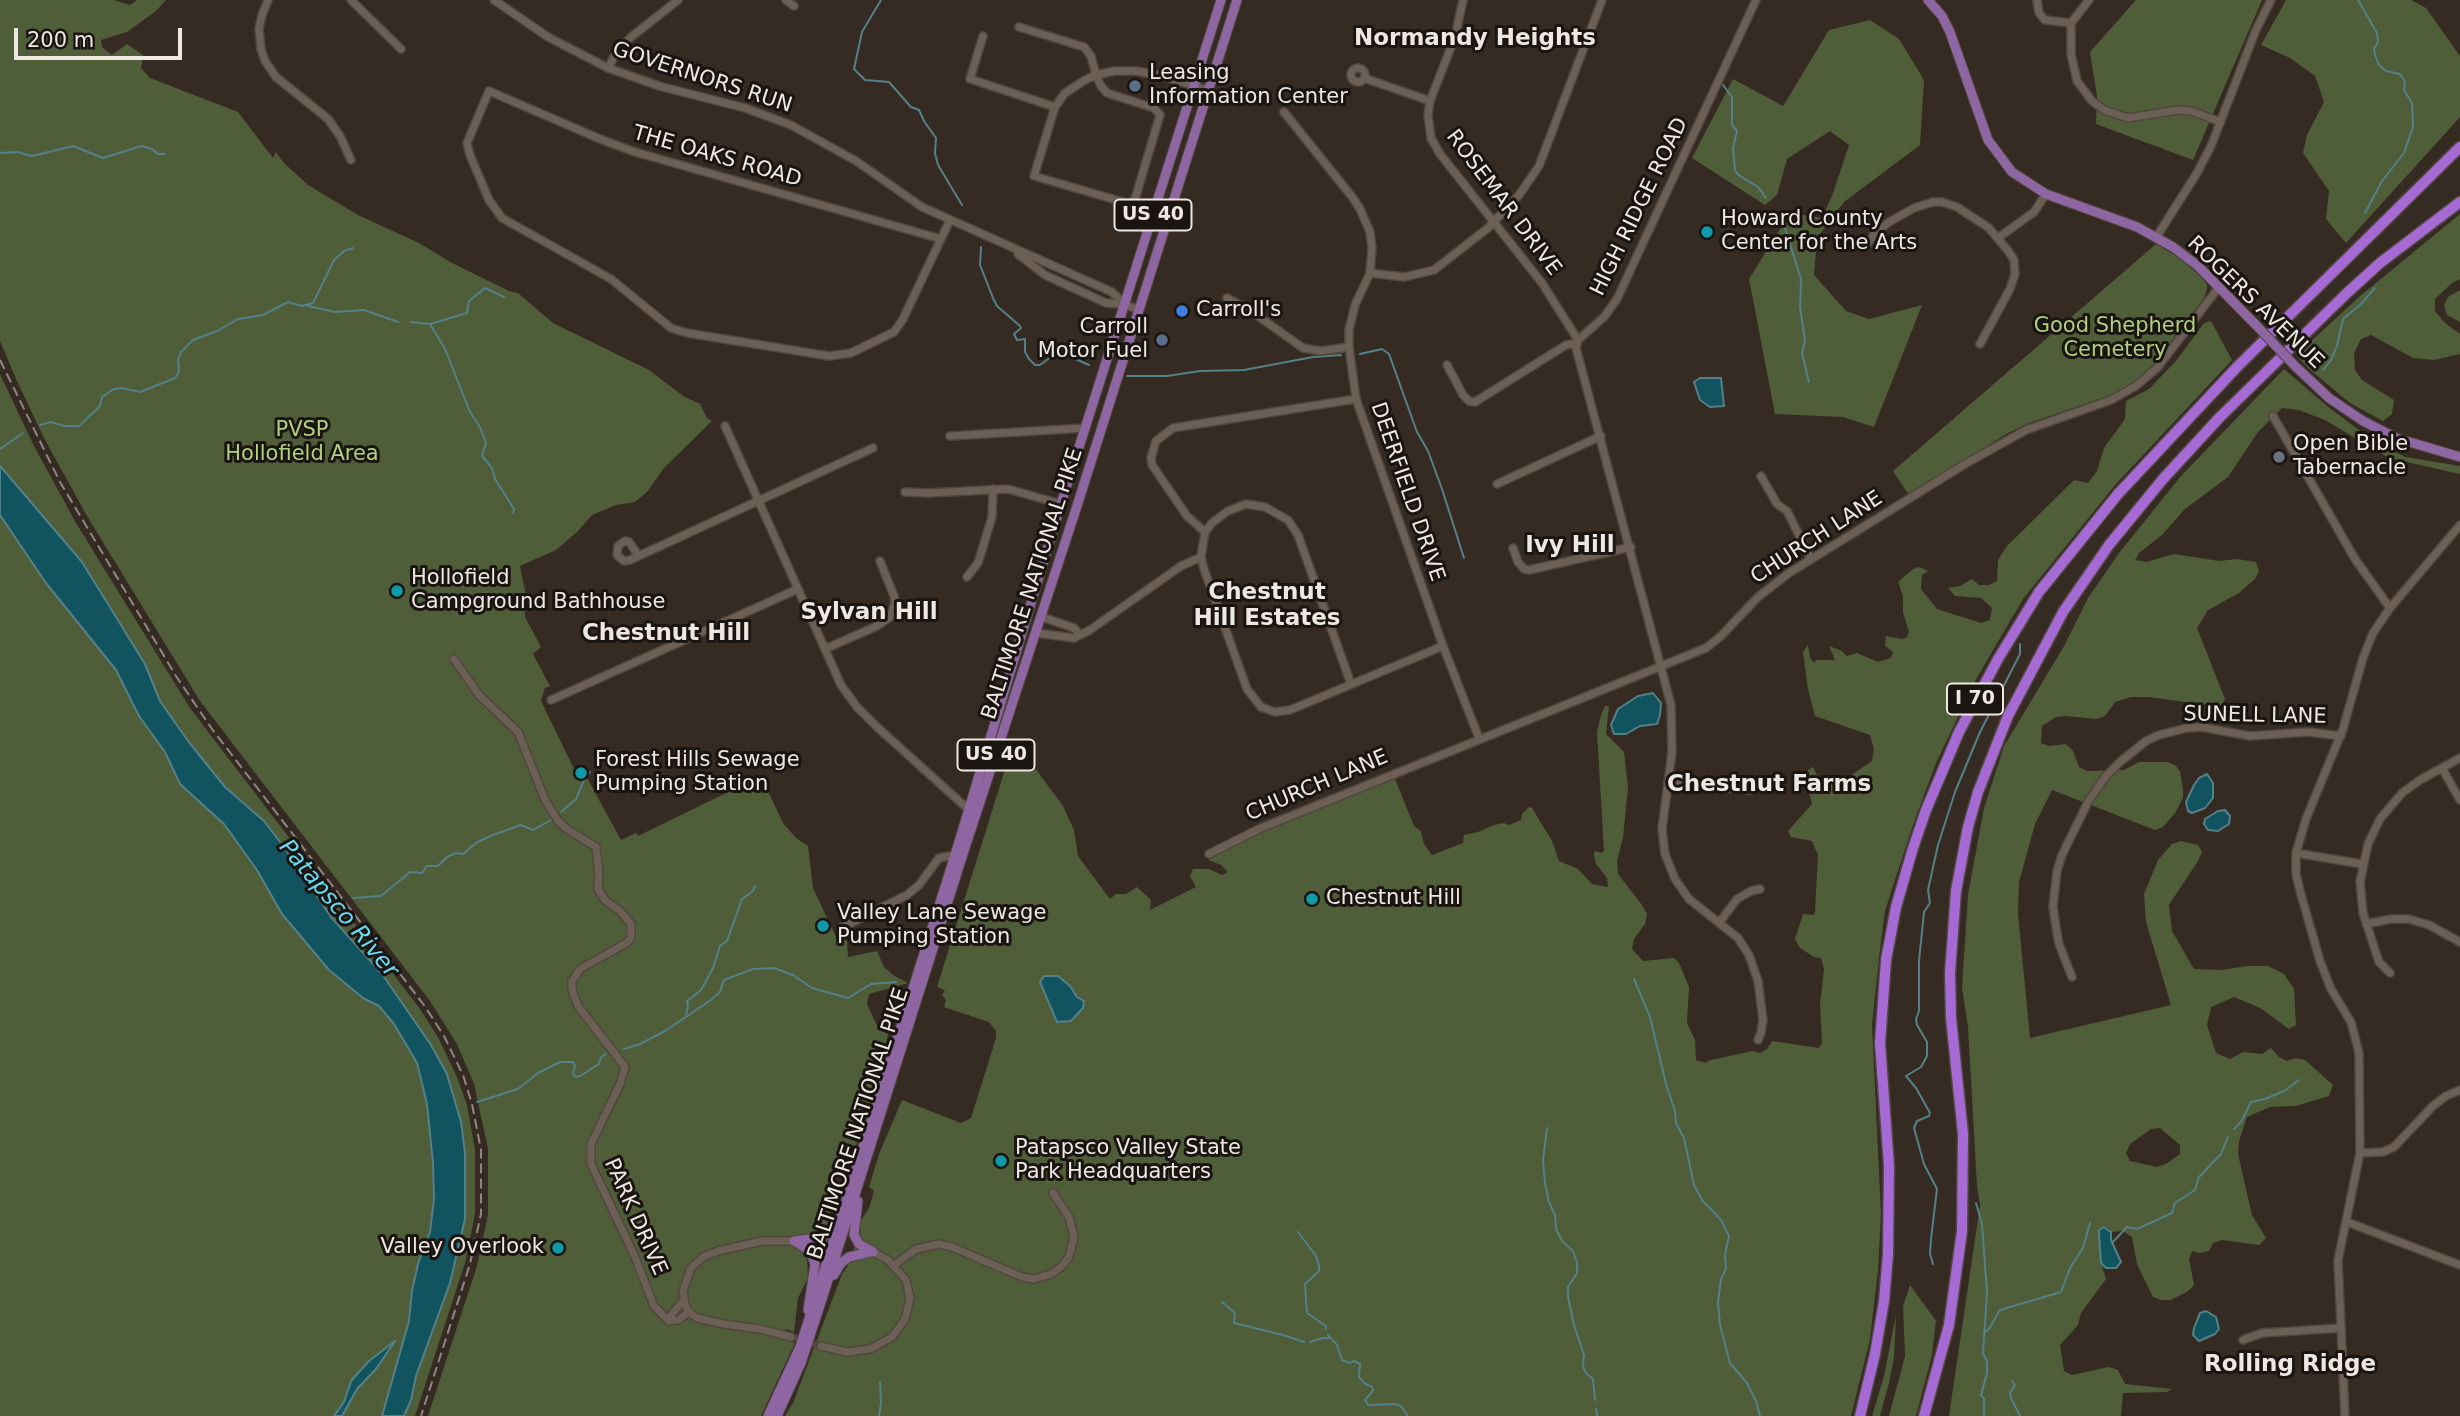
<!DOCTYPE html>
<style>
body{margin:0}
#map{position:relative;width:2460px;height:1416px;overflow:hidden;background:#362b23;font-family:"DejaVu Sans",sans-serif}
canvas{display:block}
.scale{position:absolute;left:14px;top:28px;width:168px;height:32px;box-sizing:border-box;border:4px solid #efe8e2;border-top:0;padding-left:9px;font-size:21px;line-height:24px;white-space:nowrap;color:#efe8e2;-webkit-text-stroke:5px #1a1511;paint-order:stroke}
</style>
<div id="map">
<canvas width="2460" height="1416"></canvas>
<div class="scale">200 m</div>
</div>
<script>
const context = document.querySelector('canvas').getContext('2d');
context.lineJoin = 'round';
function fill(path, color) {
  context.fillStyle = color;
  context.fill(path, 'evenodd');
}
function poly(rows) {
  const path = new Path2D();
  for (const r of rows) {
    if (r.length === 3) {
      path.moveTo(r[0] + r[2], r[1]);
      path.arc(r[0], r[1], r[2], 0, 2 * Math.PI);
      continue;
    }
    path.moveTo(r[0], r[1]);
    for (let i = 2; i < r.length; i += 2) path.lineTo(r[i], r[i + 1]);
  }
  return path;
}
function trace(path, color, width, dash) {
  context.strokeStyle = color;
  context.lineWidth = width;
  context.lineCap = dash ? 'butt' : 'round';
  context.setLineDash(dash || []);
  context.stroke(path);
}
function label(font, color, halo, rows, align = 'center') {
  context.font = font + ' "DejaVu Sans",sans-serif';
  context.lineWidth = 6;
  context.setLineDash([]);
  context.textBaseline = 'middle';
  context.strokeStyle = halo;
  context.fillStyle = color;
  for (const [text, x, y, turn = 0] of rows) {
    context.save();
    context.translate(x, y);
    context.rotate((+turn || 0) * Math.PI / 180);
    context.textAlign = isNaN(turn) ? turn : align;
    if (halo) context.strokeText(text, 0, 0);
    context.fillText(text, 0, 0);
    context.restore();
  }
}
const green = poly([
 [0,0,114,0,130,5,137,0,166,0,156,11,127,32,101,40,102,47,112,55,127,44,143,55,141,68,150,78,238,112,273,158,276,152,284,163,308,185,358,215,419,243,452,263,509,291,518,293,553,323,649,370,683,396,700,404,707,418,712,421,664,468,647,492,635,502,616,505,592,515,577,532,556,550,520,566,525,591,531,604,525,611,525,617,541,647,533,654,550,686,545,688,541,701,577,775,587,778,621,840,636,833,638,836,761,776,783,823,796,838,808,846,813,888,837,939,843,938,847,941,848,957,877,951,884,967,893,975,908,983,869,994,867,1004,878,1028,880,1023,886,1024,889,1028,886,1046,877,1061,876,1069,880,1074,852,1158,840,1167,834,1168,826,1195,835,1194,828,1225,823,1230,815,1234,807,1258,808,1278,798,1298,794,1332,786,1329,784,1338,795,1343,761,1416,428,1416,477,1266,488,1215,488,1149,474,1084,457,1044,430,1001,200,701,87,516,45,440,16,379,0,341],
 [2136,0,2262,0,2193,160,2096,124,2097,96,2090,52],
 [2286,0,2411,0,2426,8,2460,56,2460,117,2346,243,2326,219,2329,191,2303,153,2307,135,2324,102,2315,76,2290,58,2261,45],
 [1870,20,1899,39,1924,80,1920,145,1844,202,1817,238,1814,275,1846,311,1869,319,1922,305,1874,427,1843,417,1775,414,1749,279,1790,213,1822,218,1832,196,1849,145,1830,131,1787,159,1777,195,1765,205,1692,158,1733,79,1783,106,1829,30],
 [2460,214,2460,279,2452,283,2435,299,2435,311,2445,323,2460,334,2460,354,2434,360,2413,358,2371,335,2361,339,2354,353,2355,370,2362,380,2394,400,2392,414,2383,421,2350,403,2308,368,2296,355,2359,297],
 [2156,244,2178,257,2197,273,2207,284,2207,289,2204,298,2154,364,2134,382,2108,396,2029,423,2008,433,1909,495,1893,471],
 [2458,291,2460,291,2460,322,2447,315,2444,306,2448,297],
 [2211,321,2232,360,2116,484,2023,599,1975,681,1936,763,1913,825,1885,911,1879,958,1872,1025,1881,1214,1878,1270,1870,1339,1851,1416,785,1416,793,1403,842,1274,847,1267,861,1230,858,1225,869,1208,874,1191,869,1187,879,1154,902,1100,961,1123,971,1118,996,1038,996,1031,989,1022,944,1007,946,1000,942,995,945,990,937,987,1011,750,1026,756,1063,806,1074,830,1078,856,1110,899,1116,894,1126,894,1137,887,1151,900,1150,910,1196,887,1190,876,1193,869,1209,869,1222,875,1228,872,1221,865,1208,860,1233,845,1323,806,1395,779,1414,826,1421,831,1424,844,1432,855,1463,843,1464,835,1478,832,1494,825,1504,823,1509,825,1521,820,1522,814,1529,807,1532,808,1552,841,1559,861,1578,869,1592,884,1608,887,1607,878,1596,864,1594,854,1595,851,1601,853,1604,851,1597,732,1601,715,1605,706,1609,706,1606,734,1624,752,1628,787,1623,838,1617,861,1618,874,1642,905,1647,914,1645,924,1634,939,1632,949,1643,961,1674,958,1679,963,1689,987,1687,1023,1695,1040,1696,1060,1707,1063,1707,1061,1752,1051,1760,1053,1767,1049,1772,1041,1819,1048,1822,1043,1820,1005,1824,969,1821,958,1814,957,1800,948,1795,939,1803,914,1813,915,1815,912,1818,855,1812,841,1791,837,1788,831,1812,804,1807,784,1808,770,1813,767,1819,779,1841,782,1872,761,1874,749,1870,735,1815,716,1808,689,1803,652,1808,645,1810,658,1814,663,1816,660,1835,660,1829,646,1842,651,1847,656,1857,653,1878,662,1891,658,1893,652,1885,646,1886,636,1902,639,1906,638,1909,632,1903,613,1903,596,1898,582,1913,569,1919,567,1928,571,1922,575,1921,589,1937,609,1981,623,1990,620,1992,608,1981,598,1955,596,1948,588,1960,586,1972,579,1979,585,1989,585,1997,581,1998,560,2007,546,2074,480,2088,483,2097,471,2104,448,2125,419,2126,401,2149,389,2176,361,2204,323],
 [2284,369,2327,406,2375,442,2405,457,2460,466,2460,474,2389,458,2325,420,2299,410,2282,408,2258,432,2228,477,2185,509,2162,535,2139,553,2135,560,2146,562,2174,554,2219,561,2237,559,2256,562,2259,571,2255,579,2239,593,2208,610,2197,628,2225,699,2221,707,2149,697,2131,697,2115,702,2105,716,2096,719,2066,716,2056,717,2042,726,2041,743,2049,746,2066,744,2073,751,2079,767,2087,771,2124,770,2139,762,2167,762,2175,765,2180,771,2183,789,2183,798,2175,813,2163,827,2155,830,2052,790,2035,824,2019,882,2018,914,2030,1038,2171,1005,2146,922,2144,894,2158,860,2172,844,2181,841,2198,845,2202,852,2198,861,2169,905,2172,931,2194,969,2221,970,2248,966,2268,966,2284,974,2294,989,2296,1025,2289,1029,2260,1008,2234,997,2211,1007,2207,1025,2216,1053,2230,1059,2243,1052,2262,1054,2271,1048,2279,1057,2287,1061,2296,1058,2305,1060,2333,1085,2329,1096,2296,1106,2270,1107,2247,1117,2239,1141,2238,1154,2252,1215,2266,1238,2259,1245,2222,1240,2213,1243,2209,1251,2200,1253,2192,1251,2189,1259,2194,1285,2187,1292,2170,1300,2161,1300,2153,1297,2137,1264,2132,1237,2123,1231,2111,1232,2107,1227,2099,1230,2101,1263,2106,1279,2081,1313,2078,1325,2060,1345,2064,1371,2072,1375,2109,1367,2118,1370,2125,1384,2172,1389,2167,1392,2123,1393,2121,1416,1949,1416,1980,1205,1977,1186,1968,1027,1962,988,1968,895,1984,808,2004,746,2063,648,2088,598,2119,553,2181,476],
 [2160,1128,2180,1145,2180,1154,2166,1164,2157,1167,2130,1161,2126,1153,2130,1144,2151,1129],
 [0,374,34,446,76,523,190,708,420,1009,439,1039,457,1077,467,1105,475,1150,475,1214,465,1263,415,1416,0,1416],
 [1910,1285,1936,1321,1932,1355,1916,1416,1889,1416,1905,1356,1903,1306],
 [1896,1315,1894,1358,1889,1383,1880,1416,1872,1416,1884,1376]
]);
const water = poly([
 [1700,378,1721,378,1724,406,1710,407,1700,400,1694,382,1700,378],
 [0,466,82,562,145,664,160,701,188,741,225,787,264,821,284,847,331,917,382,974,431,1045,447,1074,461,1122,465,1153,465,1219,450,1283,416,1376,411,1400,404,1416,382,1416,409,1321,412,1291,418,1264,430,1232,434,1199,433,1163,427,1104,417,1063,394,1024,379,1006,363,998,329,970,282,914,257,870,224,824,180,784,165,752,139,716,116,670,46,583,0,515,0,466],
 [1653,693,1661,703,1660,715,1657,724,1640,726,1626,734,1614,734,1611,725,1618,709,1638,696,1653,693],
 [2207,774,2213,783,2213,798,2205,808,2192,813,2188,811,2186,802,2194,785,2199,778,2207,774],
 [2225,810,2230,816,2229,824,2218,831,2208,830,2204,824,2205,819,2218,811,2225,810],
 [1044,976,1058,976,1070,986,1077,997,1084,1001,1083,1008,1071,1021,1057,1022,1040,982,1044,976],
 [2104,1227,2111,1232,2111,1240,2121,1262,2116,1268,2106,1268,2101,1263,2099,1235,2099,1230,2104,1227],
 [2206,1311,2216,1317,2219,1329,2215,1334,2199,1341,2193,1335,2194,1328,2200,1313,2206,1311],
 [395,1341,376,1369,357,1389,342,1416,334,1416,344,1402,351,1381,369,1361,395,1341]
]);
const stream = poly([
 [881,0,862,32,854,69,865,80,889,82,911,107,919,110,924,121,936,138,935,153,938,165,962,205],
 [2358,0,2377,33,2378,42,2374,49,2375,55,2379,65,2386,71,2400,74,2405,82,2404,90,2412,103,2413,127,2404,153,2382,181,2365,213],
 [1723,85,1732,97,1732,125,1737,131,1733,148,1735,171,1740,176,1758,187,1766,198],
 [0,153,17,152,32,156,73,146,103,158,142,146,152,149,158,154,165,154],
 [1784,225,1801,279,1800,307,1805,341,1802,353,1809,382],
 [981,247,980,265,993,298,997,306,1020,326,1021,328,1014,334,1017,340,1025,339,1025,352,1029,359,1035,365,1040,365,1055,354,1062,353,1089,365],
 [308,306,335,312,364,310,398,322],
 [411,322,430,324,467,313,469,301,485,288,504,297],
 [430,324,445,349,470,412,480,427,486,443,482,456,492,468,495,479,514,509,513,513],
 [1360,354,1382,349,1389,354,1417,432,1428,451,1442,489,1464,558],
 [2323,370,2331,360,2337,346,2343,319,2360,305,2375,288],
 [1127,376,1167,376,1200,371,1244,370,1313,357,1341,355],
 [40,425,51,422,64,426,79,426,100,406,102,397,114,389,122,388,140,392,175,378,179,372,178,360,181,352,193,340,217,331,238,319,263,315,288,302,302,306,313,303,334,260,344,251,353,248],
 [0,449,23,433],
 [561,812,576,799,584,780,590,772],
 [353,898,381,896,410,872,422,873,427,866,438,866,447,857,456,853,463,854,476,843,490,836,521,825,533,830,551,820],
 [1634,979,1650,1017,1666,1084,1675,1111,1676,1123,1684,1138,1694,1185,1702,1200,1721,1220,1729,1236,1725,1255,1726,1269,1721,1279,1718,1302,1720,1325,1730,1363,1747,1383,1756,1401,1760,1416],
 [686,1014,688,1007,687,1001,701,990,713,968,720,946,727,941,742,899,753,891,755,886],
 [624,1049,640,1044,665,1031,711,1000,720,992,724,980,753,969,774,968,793,975,812,988,848,998,871,984,896,982],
 [477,1102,518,1089,538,1073,560,1062,573,1062,575,1066,573,1074,576,1077,580,1076,599,1064,601,1057,606,1054],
 [1547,1128,1543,1160,1545,1183,1549,1202,1555,1215,1556,1229,1562,1241,1573,1251,1577,1263,1577,1273,1568,1287,1568,1297,1574,1325,1584,1355,1583,1367,1586,1373,1593,1379,1595,1400],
 [2234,1129,2241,1122,2251,1102,2265,1099,2284,1091,2299,1080],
 [1976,1203,1982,1224,1987,1293,1983,1353,1987,1362,1987,1373,1981,1395,1984,1399,1984,1416],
 [1298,1232,1316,1256,1319,1266,1319,1271,1305,1284,1307,1313,1326,1326,1326,1329],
 [2112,1243,2127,1227,2137,1229,2172,1213,2175,1203,2195,1190,2199,1177,2221,1154,2228,1137],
 [1933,1264,1930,1254,1931,1239,1937,1189,1924,1164,1914,1128,1917,1121,1929,1116,1930,1113,1916,1088,1906,1076,1921,1067,1927,1056,1927,1042,1917,1025,1916,1019,1919,1011,1919,961,1924,912,1930,903,1928,890,1938,845,1955,792,1980,732,2020,654,2020,644],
 [1222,1302,1235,1313,1234,1323,1283,1335,1304,1342],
 [1984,1333,1989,1329,2000,1310,2061,1292,2070,1268,2083,1248,2090,1223],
 [1328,1335,1337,1345,1342,1360,1350,1363,1354,1361,1360,1364,1359,1377,1364,1383,1372,1387,1373,1391,1365,1400,1368,1405,1395,1404,1401,1406,1408,1416],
 [1310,1342,1323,1338,1329,1338],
 [2012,1381,2015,1385,2010,1393,2011,1398,2020,1416],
 [1596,1409,1597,1416],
 [879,1416,881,1403,880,1382]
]);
const minorTunnel = poly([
 [791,1337,821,1346]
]);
const minor = poly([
 [268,0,262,15,259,29,261,49,265,61,276,77,328,119,340,136,351,160],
 [351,0,401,49],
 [494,0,548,37,608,68,659,86,745,108,791,125,856,161,922,207,1112,292,1124,304],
 [786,0,794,6],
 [1463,0,1455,37,1430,101,1428,115,1431,138,1440,154,1542,283,1578,340],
 [1756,0,1617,299,1604,317,1578,340,1576,348,1671,705,1672,752,1662,829,1665,854,1675,879,1689,899,1738,938,1749,955,1758,981,1763,1020,1761,1033,1758,1040],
 [2037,0,2039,13,2045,20,2071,23],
 [2089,0,2071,23,2071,54,2077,81,2092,101,2104,110,2128,118,2178,110,2191,111,2221,122],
 [1019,27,1084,47,1091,56,1096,75,1101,86,1107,93,1154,108,1160,115,1135,199,1130,204,1034,176,1055,107,1065,93,1085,80,1096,75,1114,71,1137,71,1162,76,1208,90],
 [983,36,970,79,1055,107],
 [608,68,615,55,630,38,678,0],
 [1358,75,7],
 [1364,78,1430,101],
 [1284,112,1353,198,1360,209,1370,232,1372,248,1370,273,1355,305,1349,330,1349,347,1356,399,1443,646,1479,738],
 [2157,236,2197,173,2211,146,2256,30,2271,0],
 [1998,238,2034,212,2046,194],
 [941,239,635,152,600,139,489,91,467,143,470,155,489,200,502,218,611,279,671,328,687,333,829,356,851,353,894,332,903,319,950,220],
 [1868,243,1875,233,1889,222,1914,208,1933,202,1942,202,1957,207,1989,228,2009,252,2014,260,2015,274,2010,289,1980,344],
 [1018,254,1045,275,1106,303,1124,304,1139,310],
 [1370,273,1404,277,1434,270,1488,228,1519,195,1539,166,1602,0],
 [1227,298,1251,311,1303,348,1321,351,1349,347],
 [1447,365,1463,395,1469,401,1475,402,1566,345,1577,343],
 [1356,399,1173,428,1156,441,1151,458,1152,465,1187,516,1205,532,1201,557,1204,569,1247,689,1261,707,1275,712,1290,710,1443,646],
 [2273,416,2355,559,2390,608],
 [725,426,841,685,857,707,877,727,968,809],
 [950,436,1086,428],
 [1761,476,1777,504,1787,511,1811,559],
 [1497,484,1601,436],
 [905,492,928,493,1008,489,1061,504],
 [1205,532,1212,523,1228,511,1246,504,1265,507,1288,520,1298,535,1351,684],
 [1513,548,1518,562,1524,569,1529,570,1631,547],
 [639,556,629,542,625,541,618,546,617,555,624,561,630,560,873,448],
 [967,577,978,563,992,517,993,489],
 [1042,617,1074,628,1080,635],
 [1036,633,1074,638,1090,630,1181,566,1201,557],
 [825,649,877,626,890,617,895,603,894,596,880,561],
 [454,659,479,695,518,732,545,800,558,821,567,829,596,847,599,874,598,889,605,900,621,912,631,924,631,937,628,942,580,969,572,981,572,990,578,1006,625,1067,620,1084,591,1144,591,1164,635,1257,654,1306,669,1321],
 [551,700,798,589],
 [2442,768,2460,800],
 [1668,783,1751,790],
 [2296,853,2362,864],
 [1209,854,1261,828,1706,648,1721,636,1758,597,1789,573,1965,464,2026,430,2111,400,2136,386,2158,367,2219,287],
 [1719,923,1737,899,1751,891,1760,889],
 [2366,924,2391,919,2409,919,2429,925,2460,942],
 [841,928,907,895,919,885,939,858,955,855],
 [2390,973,2379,962,2363,913,2360,882,2368,844,2380,819,2402,793,2420,780,2460,758],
 [2072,977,2059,944,2056,927,2053,907,2057,871,2062,855,2089,800,2106,776,2120,762,2146,741,2159,735,2187,728,2201,727,2250,736,2308,732,2341,736],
 [2360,1153,2383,1152,2394,1147,2433,1106,2446,1096,2460,1090],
 [2347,1222,2460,1265],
 [894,1265,916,1249,939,1244,952,1247,1022,1277,1034,1279,1051,1274,1061,1267,1069,1257,1074,1237,1069,1217,1053,1193],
 [669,1321,672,1314,684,1300],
 [669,1321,678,1320,689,1312],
 [791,1337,760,1329,724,1324,697,1318,689,1312,685,1305,683,1291,691,1268,703,1257,718,1251,762,1241,794,1241],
 [2243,1340,2262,1333,2341,1328],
 [821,1346,847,1352,870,1349,892,1337,905,1319,910,1298,906,1280,888,1260,873,1252],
 [2345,1416,2338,1260,2360,1153,2359,1053,2351,1022,2331,989,2320,961,2300,891,2296,874,2296,853,2306,819,2343,729,2363,658,2373,633,2390,608,2460,525]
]);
const major = poly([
 [1928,0,1942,16,1950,32,1988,140,2012,172,2046,194,2137,227,2173,247,2198,266,2256,325],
 [2295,366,2329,398,2363,421,2396,438,2460,457],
 [858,1201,854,1235,859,1244,873,1252],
 [794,1241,824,1237,828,1234,834,1220],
 [796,1242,810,1251,815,1264,808,1310],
 [834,1275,841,1263,849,1257,870,1252],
 [768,1416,800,1347,955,855,1061,504,1221,0],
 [777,1416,801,1363,821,1302,962,857,1077,506,1237,0]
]);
const highway = poly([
 [1860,1416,1875,1354,1884,1301,1888,1254,1889,1166,1880,1043,1886,960,1896,907,1913,848,1926,810,1959,732,1998,659,2039,592,2118,494,2238,366,2460,147],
 [1924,1416,1949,1325,1962,1231,1963,1134,1951,1018,1950,973,1956,891,1968,827,1978,792,2008,716,2063,612,2109,545,2163,479,2220,417,2347,293,2380,263,2460,202]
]);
const rail = poly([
 [0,360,60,482,176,676,212,729,424,1005,444,1036,463,1075,472,1104,481,1150,481,1214,470,1264,421,1416]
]);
const majorBridge = poly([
 [2256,325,2295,366]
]);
const markers = [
 [1135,86,7,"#5c6f8a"],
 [1707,232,7,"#0f9aa8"],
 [1182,311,7,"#3f7fe0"],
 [1162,340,7,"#5c6f8a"],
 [2279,457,7,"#6b7280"],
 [397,591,7,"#0f9aa8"],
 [581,773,7,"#0f9aa8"],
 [1312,899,7,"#0f9aa8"],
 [823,926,7,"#0f9aa8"],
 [1001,1161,7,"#0f9aa8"],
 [558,1248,7,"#0f9aa8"]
];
const shields = [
 [1153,215,77],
 [1975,699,56],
 [996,755,77]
];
const shieldNames = [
 ["US 40",1153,215],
 ["I 70",1975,699],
 ["US 40",996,755]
];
const poiNames = [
 ["Leasing",1149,74],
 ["Information Center",1149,98],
 ["Howard County",1721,220],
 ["Center for the Arts",1721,244],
 ["Carroll's",1196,311],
 ["Carroll",1148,328,"right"],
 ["Motor Fuel",1148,352,"right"],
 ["Open Bible",2293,445],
 ["Tabernacle",2293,469],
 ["Hollofield",411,579],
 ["Campground Bathhouse",411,603],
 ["Forest Hills Sewage",595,761],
 ["Pumping Station",595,785],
 ["Chestnut Hill",1326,899],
 ["Valley Lane Sewage",837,914],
 ["Pumping Station",837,938],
 ["Patapsco Valley State",1015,1149],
 ["Park Headquarters",1015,1173],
 ["Valley Overlook",544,1248,"right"]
];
const streetNames = [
 ["GOVERNORS RUN",702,78,18],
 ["THE OAKS ROAD",717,157,16],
 ["ROSEMAR DRIVE",1503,203,53],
 ["HIGH RIDGE ROAD",1640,207,-64],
 ["ROGERS AVENUE",2255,303,44],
 ["DEERFIELD DRIVE",1407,492,71],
 ["CHURCH LANE",1817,538,-33],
 ["BALTIMORE NATIONAL PIKE",1033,584,-72],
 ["SUNELL LANE",2255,716,1],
 ["CHURCH LANE",1317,786,-23],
 ["BALTIMORE NATIONAL PIKE",859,1124,-72],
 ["PARK DRIVE",635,1217,66]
];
const parkNames = [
 ["Good Shepherd",2115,327],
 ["Cemetery",2115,351],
 ["PVSP",302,431],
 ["Hollofield Area",302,455]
];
const neighbourhoodNames = [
 ["Normandy Heights",1475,39],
 ["Ivy Hill",1570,546],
 ["Chestnut",1267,593],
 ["Hill Estates",1267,619],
 ["Sylvan Hill",869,613],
 ["Chestnut Hill",666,634],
 ["Chestnut Farms",1769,785],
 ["Rolling Ridge",2290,1365]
];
const waterNames = [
 ["Patapsco River",338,909,50]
];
fill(green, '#505d39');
fill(water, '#115460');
trace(water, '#548087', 2);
trace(stream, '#548087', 2);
trace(minorTunnel, '#524740', 7, [7, 3.5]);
trace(minor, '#50473f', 10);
trace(major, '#50473f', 11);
trace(highway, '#50473f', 13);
trace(minor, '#6c5f55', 7);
trace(major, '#8e66a1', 9);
trace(highway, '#a56ad4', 10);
trace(rail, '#908780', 2, [10, 5]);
trace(majorBridge, '#50473f', 11, []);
trace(majorBridge, '#8e66a1', 9);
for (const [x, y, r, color] of markers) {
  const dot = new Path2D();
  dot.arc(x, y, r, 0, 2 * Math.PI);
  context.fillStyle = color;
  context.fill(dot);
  trace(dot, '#1a1511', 2.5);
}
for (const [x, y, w] of shields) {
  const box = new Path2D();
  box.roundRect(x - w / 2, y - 15.5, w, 31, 5);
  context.fillStyle = '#1a1511';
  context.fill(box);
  trace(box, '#efe8e2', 2);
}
label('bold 19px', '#efe8e2', null, shieldNames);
label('21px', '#efe8e2', '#1a1511', poiNames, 'left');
label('21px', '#efe8e2', '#1a1511', streetNames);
label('21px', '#b1cf7d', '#1a1511', parkNames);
label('bold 23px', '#efe8e2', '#1a1511', neighbourhoodNames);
label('italic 23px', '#66ddf7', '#1a1511', waterNames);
</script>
